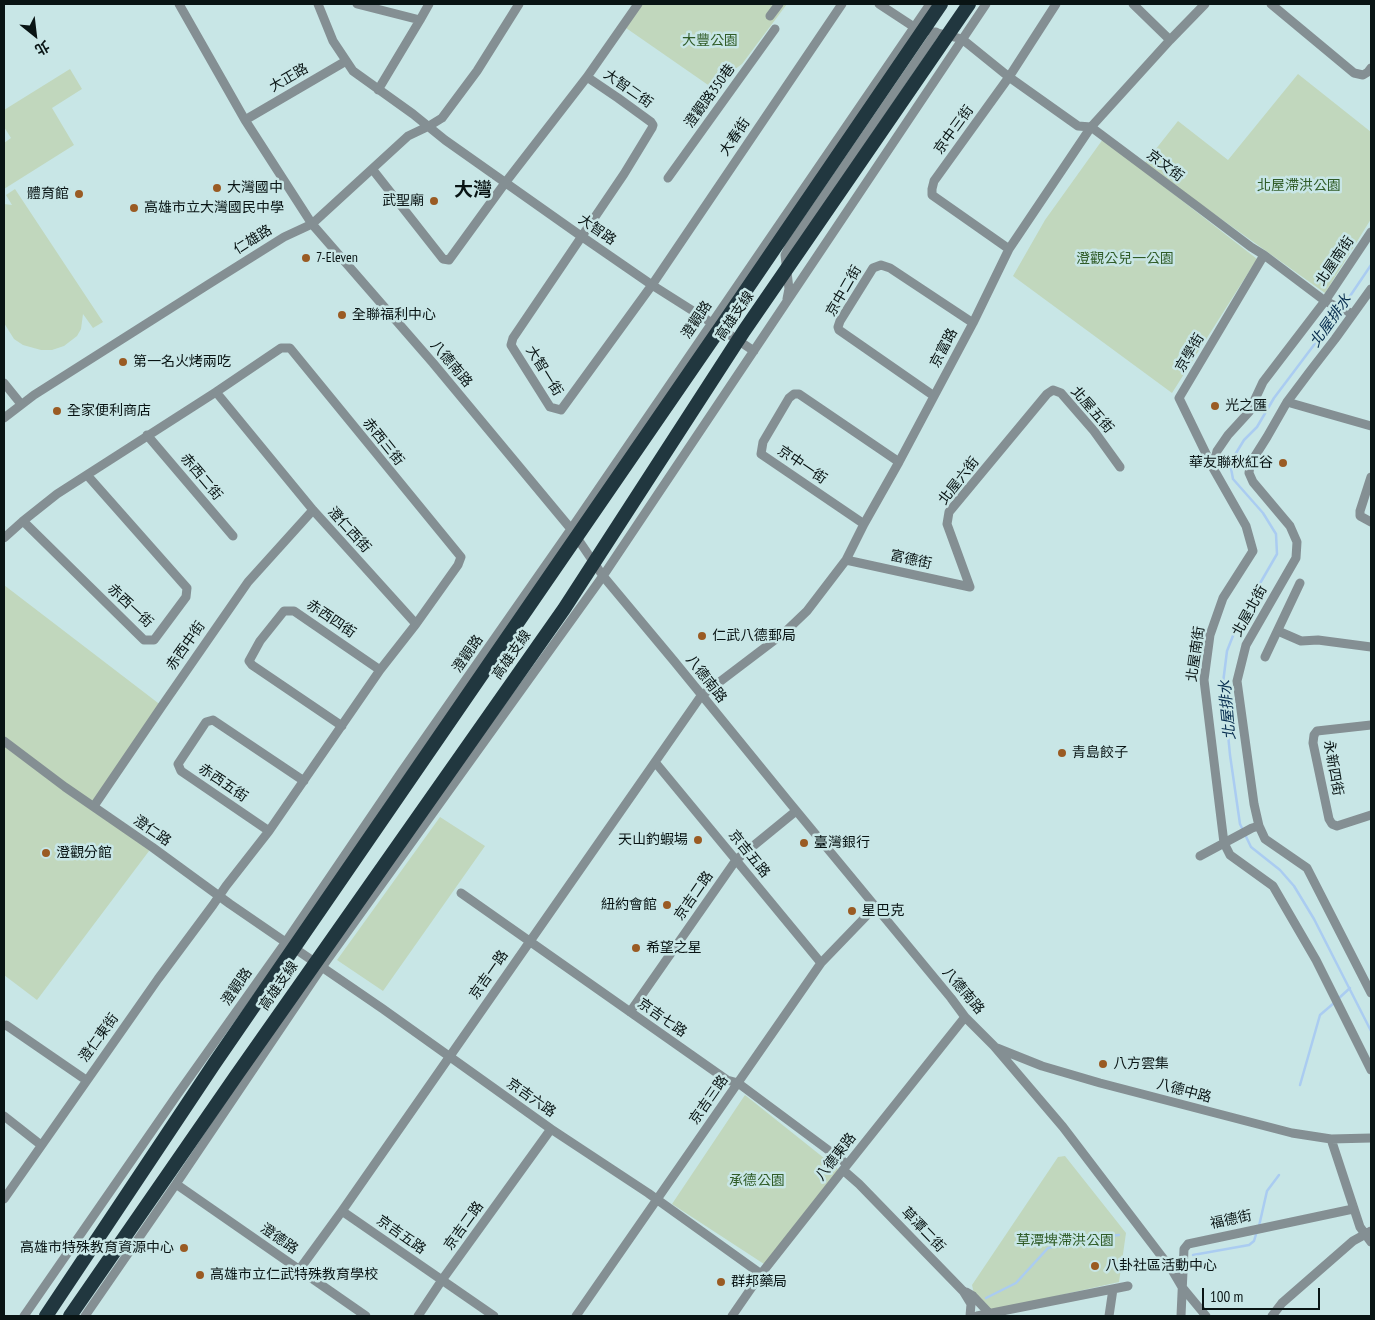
<!DOCTYPE html>
<meta charset="utf-8">
<style>
body{margin:0}
#map{position:relative;width:1375px;height:1320px;overflow:hidden;background:#c8e6e6;font-family:"PT Sans Narrow","Noto Sans TC",sans-serif}
canvas{display:block}
.frame{position:absolute;inset:0;border:5px solid #091414;pointer-events:none}
.north{position:absolute;left:10px;top:10px;width:50px;height:50px;-webkit-text-stroke:4px #c8e6e6;paint-order:stroke;rotate:151deg;font-size:14px;font-weight:700;line-height:20px;text-align:center;color:#091414}
.north::after{content:'';display:block;margin:auto;width:18px;height:22px;background:#091414;clip-path:polygon(50% 0,100% 100%,50% 72%,0 100%)}
.scale{position:absolute;left:1202px;top:1288px;width:118px;height:22px;box-sizing:border-box;border:2px solid #091414;border-top:0;padding-left:6px;font-size:15px;line-height:18px;white-space:nowrap;color:#091414;-webkit-text-stroke:4px #c8e6e6;paint-order:stroke}
</style>
<div id="map">
<canvas width="1375" height="1320"></canvas>
<div class="frame"></div>
<div class="north">北</div>
<div class="scale">100 m</div>
</div>
<script>
const context = document.querySelector('canvas').getContext('2d');
context.lineJoin = 'round';
function fill(path, color) {
  context.fillStyle = color;
  context.fill(path, 'evenodd');
}
function poly(rows) {
  const path = new Path2D();
  for (const r of rows) {
    path.moveTo(r[0], r[1]);
    for (let i = 2; i < r.length; i += 2) path.lineTo(r[i], r[i + 1]);
  }
  return path;
}
function trace(path, color, width, dash) {
  context.strokeStyle = color;
  context.lineWidth = width;
  context.lineCap = dash ? 'butt' : 'round';
  context.setLineDash(dash || []);
  context.stroke(path);
}
function label(font, color, halo, rows, align = 'center') {
  context.font = font + ' "PT Sans Narrow","Noto Sans TC",sans-serif';
  context.lineWidth = 5;
  context.setLineDash([]);
  context.textBaseline = 'middle';
  context.strokeStyle = halo;
  context.fillStyle = color;
  for (const [text, x, y, turn = 0] of rows) {
    context.save();
    context.translate(x, y);
    context.rotate((+turn || 0) * Math.PI / 180);
    context.textAlign = isNaN(turn) ? turn : align;
    if (halo) context.strokeText(text, 0, 0);
    context.fillText(text, 0, 0);
    context.restore();
  }
}
const green = poly([
 [642,4,787,4,742,64,711,87,626,28],
 [70,69,82,89,52,108,74,145,4,189,4,143,11,138,4,127,4,110],
 [1298,74,1371,132,1371,219,1325,293,1144,164,1178,121,1228,160],
 [1103,139,1257,259,1172,393,1013,276,1045,220],
 [15,189,103,322,93,328,83,314,81,329,77,336,64,346,52,350,41,350,23,345,14,339,4,323,4,204,12,205,6,195],
 [4,585,162,706,94,806,152,847,37,1000,4,975],
 [440,817,485,846,383,991,337,960],
 [745,1095,839,1170,764,1264,672,1204],
 [1065,1156,1126,1233,1119,1282,989,1311,974,1294,972,1285,1058,1157]
]);
const stream = poly([
 [1371,265,1344,305,1274,398,1257,427,1244,440,1230,463,1233,479,1263,513,1276,534,1277,554,1240,618,1227,651,1223,683,1230,755,1240,824,1251,847,1280,870,1294,886,1314,919,1371,1031],
 [1338,999,1350,988],
 [1300,1085,1320,1015,1334,1003],
 [1259,1226,1267,1191,1279,1175],
 [1193,1255,1249,1245,1254,1241,1257,1231],
 [986,1298,1016,1283,1048,1248,1100,1237,1119,1235]
]);
const minor = poly([
 [179,4,245,120,312,224,433,363,571,529,603,576,674,661,789,802,951,998,965,1017,994,1046,1063,1127,1172,1270,1182,1287,1206,1316],
 [318,4,333,41,353,71,413,114,445,140,581,236,652,285,712,323,754,351],
 [357,4,420,20,429,4],
 [879,4,914,27,962,39,1009,77,1078,126,1091,127,1198,207,1251,247,1264,255,1325,301,1353,314],
 [1133,4,1170,40],
 [1271,4,1354,73,1363,75,1368,72,1371,68],
 [770,16,779,4],
 [587,77,638,4],
 [378,90,420,20],
 [245,120,346,61],
 [373,170,443,259,449,260,505,183,587,77,618,98,651,122,653,125,652,128,624,174,513,338,511,345,550,407,561,410,652,285,842,4],
 [668,178,775,29],
 [1371,232,1325,301,1263,382,1249,412,1228,435,1217,451,1213,468,1246,526,1253,551,1223,598,1210,635,1204,680,1224,843,1230,855,1273,886,1316,960,1371,1070],
 [1009,249,932,195,932,189,934,181,1009,77,1056,4],
 [1371,289,1335,339,1311,370,1287,402,1267,437,1250,464,1249,473,1253,482,1290,526,1297,542,1296,558,1246,645,1237,681,1254,804,1259,826,1265,839,1307,868,1371,993],
 [787,299,789,289,785,255,789,247,936,32],
 [4,383,21,404],
 [216,392,281,348,290,348,461,557,458,565,416,624],
 [934,396,839,330,838,327,840,321,873,268,881,265,890,268,973,323],
 [1287,402,1371,426],
 [4,418,34,395,209,284,284,237,312,224,408,136,429,126,442,118,477,71,519,4],
 [147,435,233,536],
 [1213,468,1179,398,1264,255],
 [1371,477,1360,511,1360,516,1371,522],
 [23,521,144,640,154,640,186,597,187,588,87,475],
 [864,524,761,454,763,442,789,398,794,394,799,394,899,462],
 [4,538,23,521,57,494,216,392,313,510,416,624,380,670,269,831,226,886,213,905,158,979,4,1199],
 [846,560,970,587],
 [970,587,947,524,949,512,1047,394,1053,390,1061,393,1094,431,1120,467],
 [1278,631,1301,641,1318,640,1371,647],
 [1265,657,1300,583],
 [1371,725,1317,731,1314,735,1313,743,1329,819,1332,824,1337,826,1371,815],
 [342,726,252,665,249,661,260,641,284,611,294,611,380,670],
 [4,741,65,787,152,847,230,904,383,1009,551,1129,648,1193,761,1274],
 [655,762,821,963],
 [94,806,162,706,248,582,313,510],
 [269,831,181,771,178,764,206,722,213,720,304,781],
 [1200,856,1252,828,1259,826],
 [461,893,727,1080,738,1083,847,1164],
 [630,1012,736,860,796,811],
 [4,1026,6,1025,86,1080],
 [997,1048,1042,1066,1100,1083,1292,1133,1331,1139,1371,1138],
 [4,1116,41,1145],
 [1331,1139,1360,1227,1371,1242],
 [843,1170,859,1184,963,1291,971,1304,970,1316],
 [176,1184,366,1316],
 [342,1211,494,1316],
 [299,1270,342,1211,701,696,784,633,807,611,846,560,864,524,899,462,973,323,1009,249,1091,127,1170,40,1205,4],
 [966,1292,973,1296,990,1314],
 [24,1316,177,1095,285,943,402,771,571,529,930,4],
 [85,1316,176,1184,322,967,603,576,986,4],
 [418,1316,442,1280,551,1129],
 [576,1316,821,963,875,907],
 [732,1316,761,1274,843,1170,965,1017],
 [977,1316,1128,1286],
 [1109,1316,1113,1289],
 [1181,1316,1184,1249,1188,1244,1353,1209],
 [1272,1316,1282,1303,1353,1241,1371,1231]
]);
const highwayBridge = poly([
 [46,1316,214,1064,725,321,941,4],
 [70,1316,236,1076,564,609,744,331,969,4]
]);
const markers = [
 [217,188,5,"#9a5b23"],
 [79,194,5,"#9a5b23"],
 [434,201,5,"#9a5b23"],
 [134,208,5,"#9a5b23"],
 [306,258,5,"#9a5b23"],
 [342,315,5,"#9a5b23"],
 [123,362,5,"#9a5b23"],
 [1215,406,5,"#9a5b23"],
 [57,411,5,"#9a5b23"],
 [1283,463,5,"#9a5b23"],
 [702,636,5,"#9a5b23"],
 [1062,753,5,"#9a5b23"],
 [698,840,5,"#9a5b23"],
 [804,843,5,"#9a5b23"],
 [46,853,5,"#9a5b23"],
 [667,905,5,"#9a5b23"],
 [852,911,5,"#9a5b23"],
 [636,948,5,"#9a5b23"],
 [1103,1064,5,"#9a5b23"],
 [184,1248,5,"#9a5b23"],
 [1095,1266,5,"#9a5b23"],
 [200,1275,5,"#9a5b23"],
 [721,1282,5,"#9a5b23"]
];
const parkNames = [
 ["大豐公園",710,41],
 ["北屋滯洪公園",1299,186],
 ["澄觀公兒一公園",1125,259],
 ["承德公園",757,1181],
 ["草潭埤滯洪公園",1065,1241]
];
const streetNames = [
 ["大正路",289,78,-30],
 ["大智二街",628,89,35],
 ["澄觀路350巷",710,96,-54],
 ["京中三街",954,130,-54],
 ["大春街",735,137,-56],
 ["京文街",1165,166,37],
 ["大智路",597,230,35],
 ["仁雄路",253,240,-32],
 ["北屋南街",1335,261,-56],
 ["京中二街",844,291,-60],
 ["高雄支線",735,316,-56],
 ["澄觀路",697,320,-56],
 ["京富路",944,348,-62],
 ["京學街",1190,353,-59],
 ["八德南路",451,364,50],
 ["大智一街",544,371,58],
 ["北屋五街",1092,410,49],
 ["赤西三街",383,442,51],
 ["京中一街",802,465,34],
 ["赤西二街",201,477,50],
 ["北屋六街",959,481,-52],
 ["澄仁西街",349,530,48],
 ["富德街",911,560,12],
 ["赤西一街",130,606,43],
 ["北屋北街",1250,611,-61],
 ["赤西四街",331,619,34],
 ["赤西中街",186,646,-55],
 ["澄觀路",468,654,-55],
 ["北屋南街",1196,654,-82],
 ["高雄支線",512,655,-55],
 ["八德南路",706,679,52],
 ["永新四街",1333,768,80],
 ["赤西五街",223,783,34],
 ["澄仁路",152,831,35],
 ["京吉五路",749,854,51],
 ["京吉二路",694,896,-55],
 ["京吉一路",489,975,-55],
 ["高雄支線",279,986,-55],
 ["澄觀路",237,987,-55],
 ["八德南路",963,991,50],
 ["京吉七路",662,1018,35],
 ["澄仁東街",99,1038,-54],
 ["八德中路",1184,1091,15],
 ["京吉六路",531,1098,35],
 ["京吉三路",709,1100,-55],
 ["八德東路",836,1157,-52],
 ["福德街",1231,1220,-12],
 ["京吉二路",464,1226,-54],
 ["草潭二街",923,1230,46],
 ["京吉五路",401,1235,35],
 ["澄德路",279,1239,35]
];
const poiNames = [
 ["大灣國中",227,188],
 ["體育館",69,194,"right"],
 ["武聖廟",424,201,"right"],
 ["高雄市立大灣國民中學",144,208],
 ["7-Eleven",316,258],
 ["全聯福利中心",352,315],
 ["第一名火烤兩吃",133,362],
 ["光之匯",1225,406],
 ["全家便利商店",67,411],
 ["華友聯秋紅谷",1273,463,"right"],
 ["仁武八德郵局",712,636],
 ["青島餃子",1072,753],
 ["天山釣蝦場",688,840,"right"],
 ["臺灣銀行",814,843],
 ["澄觀分館",56,853],
 ["紐約會館",657,905,"right"],
 ["星巴克",862,911],
 ["希望之星",646,948],
 ["八方雲集",1113,1064],
 ["高雄市特殊教育資源中心",174,1248,"right"],
 ["八卦社區活動中心",1105,1266],
 ["高雄市立仁武特殊教育學校",210,1275],
 ["群邦藥局",731,1282]
];
const waterNames = [
 ["北屋排水",1331,321,-55],
 ["北屋排水",1228,710,-95]
];
const districtNames = [
 ["大灣",473,191]
];
fill(green, '#c1d7bd');
trace(stream, '#aaccf1', 2.5);
trace(minor, '#848f93', 9);
trace(highwayBridge, '#21373f', 14);
for (const [x, y, r, color] of markers) {
  const dot = new Path2D();
  dot.arc(x, y, r, 0, 2 * Math.PI);
  context.fillStyle = color;
  context.fill(dot);
  trace(dot, '#c8e6e6', 2);
}
label('14px', '#305c28', '#c8e6e6', parkNames);
label('14px', '#091414', '#c8e6e6', streetNames);
label('14px', '#091414', '#c8e6e6', poiNames, 'left');
label('italic 15px', '#072d4f', '#c8e6e6', waterNames);
label('bold 19px', '#091414', '#c8e6e6', districtNames);
</script>
